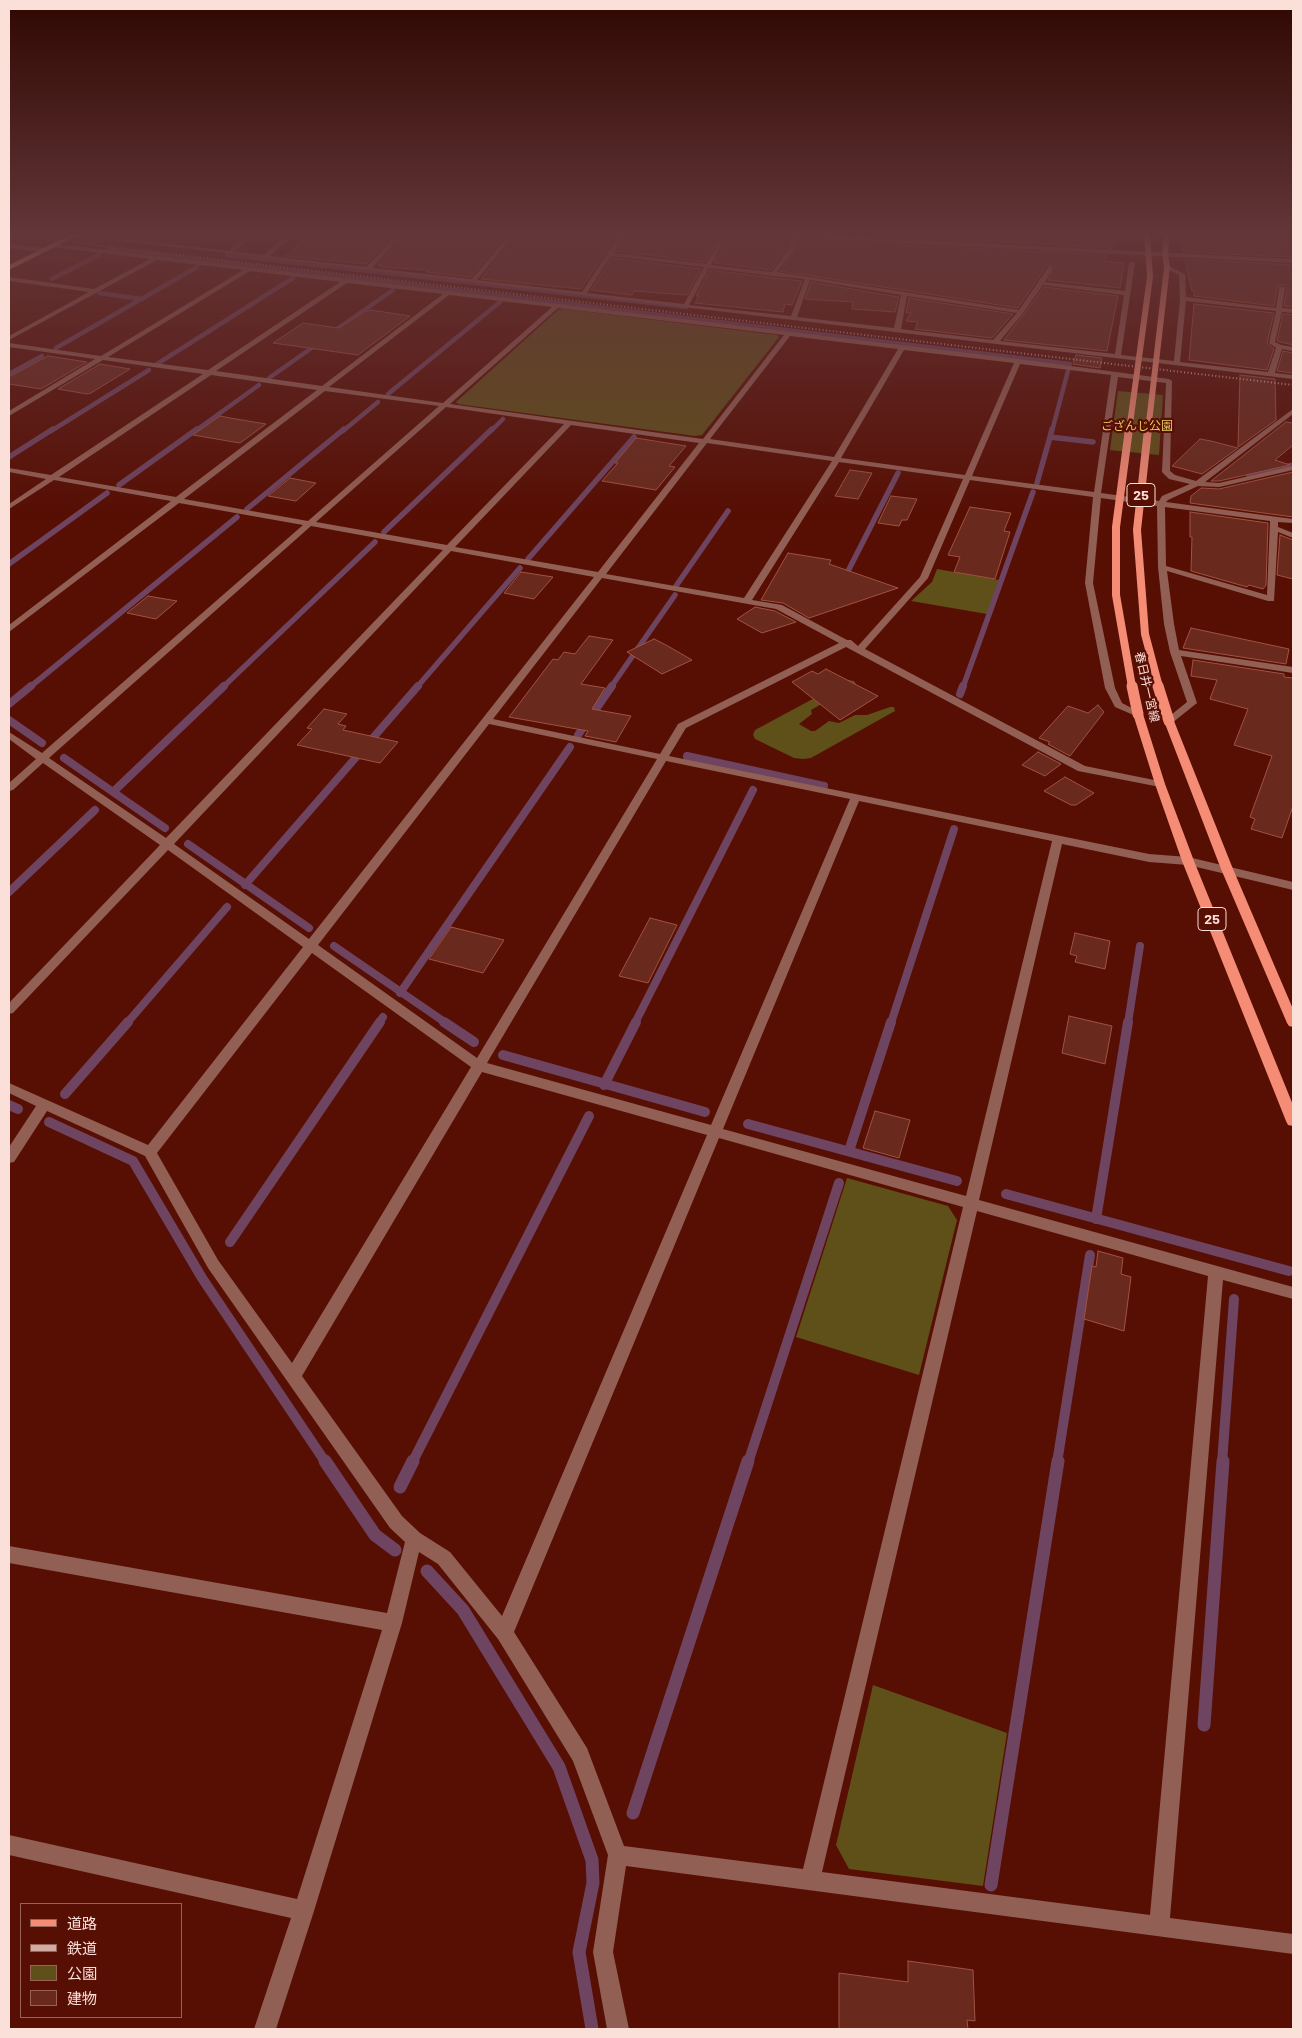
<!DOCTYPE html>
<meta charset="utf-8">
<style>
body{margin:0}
#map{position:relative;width:1302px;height:2038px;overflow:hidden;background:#570e03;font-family:Barlow,"Noto Sans JP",sans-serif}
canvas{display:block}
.frame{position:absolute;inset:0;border:10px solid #fbdfd9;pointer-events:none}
.legend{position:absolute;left:20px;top:1903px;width:162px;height:115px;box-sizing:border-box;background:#570e03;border:1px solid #996259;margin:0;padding:6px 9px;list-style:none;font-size:15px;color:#fbdfd9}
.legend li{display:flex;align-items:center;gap:10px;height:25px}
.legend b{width:25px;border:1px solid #996259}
</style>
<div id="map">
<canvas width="1302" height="2038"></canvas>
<div class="frame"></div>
<ul class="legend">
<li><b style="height:6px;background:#f58c76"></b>道路</li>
<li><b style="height:6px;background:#d2aba4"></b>鉄道</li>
<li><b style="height:14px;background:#5f4f19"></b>公園</li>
<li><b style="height:14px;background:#69291c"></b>建物</li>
</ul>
</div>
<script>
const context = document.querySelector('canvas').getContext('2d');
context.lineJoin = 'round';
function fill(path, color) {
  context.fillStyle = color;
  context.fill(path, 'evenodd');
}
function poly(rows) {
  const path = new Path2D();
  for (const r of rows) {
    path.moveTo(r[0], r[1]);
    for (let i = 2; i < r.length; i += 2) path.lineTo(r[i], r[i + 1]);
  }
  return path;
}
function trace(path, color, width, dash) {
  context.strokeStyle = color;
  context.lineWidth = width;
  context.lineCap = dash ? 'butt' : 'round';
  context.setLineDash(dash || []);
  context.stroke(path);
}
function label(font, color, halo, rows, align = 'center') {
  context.font = font + ' Barlow,"Noto Sans JP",sans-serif';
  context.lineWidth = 4.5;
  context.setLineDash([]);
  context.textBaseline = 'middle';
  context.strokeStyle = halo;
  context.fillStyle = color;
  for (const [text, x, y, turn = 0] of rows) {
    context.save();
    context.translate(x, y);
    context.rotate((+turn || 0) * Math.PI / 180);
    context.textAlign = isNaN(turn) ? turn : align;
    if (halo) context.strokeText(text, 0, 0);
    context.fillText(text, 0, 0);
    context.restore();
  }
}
const green = poly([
 [564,309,777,335,779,337,702,435,695,436,458,404,456,402,558,310],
 [1118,391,1163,395,1159,455,1110,450],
 [937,569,999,580,987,614,911,601,932,582],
 [848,680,854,681,856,684,811,710,812,714,799,724,811,731,815,731,829,721,839,723,855,715,867,715,890,707,894,707,895,711,811,758,803,759,794,758,755,739,753,735,755,730],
 [847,1178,948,1206,957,1220,919,1375,796,1337],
 [873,1685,1007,1733,983,1886,849,1869,836,1845]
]);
const streamFar4 = poly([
 [109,249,1070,364],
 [233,250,253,234],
 [227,255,686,307],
 [52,279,99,255],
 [99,293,141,299],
 [330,334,393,290],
 [56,348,197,267],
 [157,364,293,278],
 [9,374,42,356],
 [269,378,320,342],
 [388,394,500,302],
 [51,431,149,370],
 [195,431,259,385],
 [343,431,378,402],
 [491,431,503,419],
 [1052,431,1068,371]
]);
const streamFar3 = poly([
 [1052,429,1050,437,1093,442],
 [9,457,53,429],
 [1249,476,1293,465],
 [1037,483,1050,437],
 [119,485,197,429],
 [247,509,344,429],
 [384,532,492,429],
 [528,559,634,437],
 [9,564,107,493],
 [844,579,898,473],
 [676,586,728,511],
 [30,687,237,517],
 [223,687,375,542],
 [417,687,520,568],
 [611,687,675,595],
 [963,687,1033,492]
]);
const streamFar2 = poly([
 [960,694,963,686],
 [9,704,31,686],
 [9,720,42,743],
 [578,735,612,686],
 [687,756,824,786],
 [64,758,165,828],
 [113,792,224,686],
 [188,844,309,928],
 [245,885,418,686],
 [9,892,95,810],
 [334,946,446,1023],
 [400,993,570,747],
 [127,1023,227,907],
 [379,1023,383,1017],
 [635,1023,753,790],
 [891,1023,954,829],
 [1128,1023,1140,946]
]);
const streamFar1 = poly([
 [444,1022,474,1042],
 [503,1055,705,1112],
 [604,1085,636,1022],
 [65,1094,128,1022],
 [9,1105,18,1109],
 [49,1122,133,1161,202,1278,326,1463],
 [748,1124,957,1181],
 [849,1151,891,1022],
 [1006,1194,1289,1271],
 [1096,1219,1128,1022],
 [230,1242,380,1022],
 [412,1463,589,1116],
 [748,1463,839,1183],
 [1057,1463,1090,1255],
 [1222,1463,1234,1299]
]);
const stream = poly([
 [325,1461,375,1535,395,1550],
 [400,1487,413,1461],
 [427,1571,463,1610,559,1767,592,1860,593,1883,579,1952,592,2029],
 [1204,1725,1223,1461],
 [633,1813,748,1461],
 [991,1885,1058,1461]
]);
const building = poly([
 [309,234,395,234,366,264,286,256,309,234],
 [406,234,472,234,505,236,471,277,426,272,429,270,380,267,382,265,378,265,406,234],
 [517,234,618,234,581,289,481,279,517,234],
 [628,234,754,234,790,239,786,249,771,270,714,263,725,244,720,239,705,262,617,251,628,234],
 [843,234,1122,234,1112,248,843,234],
 [1179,234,1236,234,1234,237,1293,242,1293,257,1183,252,1179,234],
 [799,240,1107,255,1103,261,1124,263,1120,288,1048,280,1056,266,1047,265,1018,308,780,271,795,251,799,240],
 [612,258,701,269,687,295,634,291,632,295,591,290,612,258],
 [1185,259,1293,265,1293,267,1289,267,1293,280,1293,307,1284,306,1287,288,1283,284,1277,288,1274,306,1194,296,1194,291,1192,291,1185,259],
 [710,270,773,278,802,281,792,305,785,304,783,312,695,303,699,296,696,296,710,270],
 [811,282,899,297,895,312,852,309,853,302,805,299,811,282],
 [1044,287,1118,296,1107,351,1004,340,1044,287],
 [909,298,1013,314,992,338,915,329,918,322,906,321,911,313,906,313,909,298],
 [1194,304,1274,313,1267,343,1274,349,1267,370,1189,360,1194,304],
 [371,310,410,316,358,355,273,343,303,323,339,328,364,312,371,310],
 [1283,314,1293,315,1293,345,1277,341,1283,314],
 [1283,351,1293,353,1293,373,1277,371,1283,351],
 [1076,355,1102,358,1100,368,1073,364,1076,355],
 [48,356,87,362,41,389,9,384,9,377,48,356],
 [100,364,130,369,91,393,87,394,58,389,100,364],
 [1240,375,1275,379,1276,420,1238,447,1240,375],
 [220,416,230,418,266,424,240,443,193,435,220,416],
 [1286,422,1293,423,1293,445,1275,460,1290,465,1219,481,1211,481,1286,422],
 [636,438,686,446,669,466,675,467,656,490,602,481,618,463,615,463,636,438],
 [1200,439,1211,441,1238,448,1202,474,1172,466,1200,439],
 [850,470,872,473,858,499,835,496,850,470],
 [1293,472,1293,517,1190,503,1191,496,1201,488,1219,489,1293,472],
 [290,478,316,483,296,501,268,496,290,478],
 [891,496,917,499,907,520,902,520,899,526,878,523,891,496],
 [970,507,1011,513,1004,531,1010,532,995,579,954,572,960,557,948,555,970,507],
 [1190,512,1268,523,1266,585,1263,589,1249,585,1247,587,1191,571,1192,537,1190,537,1190,512],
 [1280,535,1293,540,1293,579,1277,575,1280,535],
 [788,553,831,560,829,564,898,588,809,618,783,603,761,600,788,553],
 [521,572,553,577,534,599,504,593,521,572],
 [148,596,177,601,156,619,127,613,148,596],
 [755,607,775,611,796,622,762,633,737,619,755,607],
 [1191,628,1289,649,1286,664,1183,648,1191,628],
 [589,636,613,640,581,684,605,688,592,709,631,716,616,742,585,736,588,731,509,717,553,659,558,660,564,652,575,654,589,636],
 [654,639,666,645,692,660,662,674,627,652,654,639],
 [1193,660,1284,674,1284,677,1293,678,1293,806,1282,838,1251,829,1255,819,1250,817,1272,756,1234,745,1248,709,1210,699,1217,680,1191,676,1193,660],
 [826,669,878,696,840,720,792,682,812,671,818,674,826,669],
 [1098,705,1104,712,1070,756,1048,744,1050,742,1039,738,1068,706,1088,713,1098,705],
 [324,709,347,714,338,724,346,726,343,730,398,742,380,763,297,745,312,729,307,728,324,709],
 [1038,752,1061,764,1045,776,1022,765,1038,752],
 [1065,777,1094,793,1076,805,1071,805,1044,791,1065,777],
 [650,918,677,925,648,983,619,976,650,918],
 [451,927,504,940,483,973,429,959,451,927],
 [1075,933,1110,941,1105,969,1075,962,1077,956,1070,954,1075,933],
 [1069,1016,1112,1026,1105,1064,1062,1053,1069,1016],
 [875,1111,910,1120,899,1158,863,1148,875,1111],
 [1098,1251,1123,1258,1121,1274,1131,1277,1124,1331,1084,1319,1092,1266,1096,1267,1098,1251],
 [908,1961,973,1970,975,2021,967,2020,968,2029,839,2029,839,1973,908,1982,908,1961]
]);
const street = poly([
 [85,234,264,255,288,234,295,234,270,256,366,267,398,234,404,234,372,268,472,279,509,234,515,234,477,280,582,292,620,234,626,234,614,253,706,264,720,241,723,243,711,265,772,272,788,250,793,237,756,234,799,234,1293,259,1293,263,798,238,794,250,777,272,1019,310,1049,266,1054,267,1045,282,1125,291,1129,263,1132,261,1135,263,1121,355,1174,361,1180,299,1179,275,1165,268,1165,266,1169,266,1185,274,1186,297,1276,308,1279,288,1282,286,1285,288,1282,308,1293,309,1293,313,1282,312,1275,342,1281,345,1293,347,1293,351,1282,349,1275,373,1293,375,1293,379,73,235,85,234],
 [611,256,704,267,684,304,587,293,611,256],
 [709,268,773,276,805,279,791,316,689,305,709,268],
 [810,280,901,295,894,328,797,317,810,280],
 [1043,285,1124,295,1115,354,1000,341,1023,313,1043,285],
 [907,296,1017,313,993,340,901,329,907,296],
 [1186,301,1276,311,1269,343,1276,348,1268,372,1180,362,1186,301],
 [1272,234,1278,234,1278,236,1273,237,1272,234],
 [9,244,45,248,48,250,45,252,9,248,9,244],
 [55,244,1018,359,1169,379,1172,381,1170,471,1175,475,1196,481,1293,409,1293,414,1205,482,1219,483,1293,466,1293,470,1219,487,1198,486,1168,500,1166,502,1293,519,1293,523,1278,522,1278,527,1293,533,1293,538,1278,532,1274,601,1268,601,1167,571,1174,624,1179,650,1293,667,1293,673,1181,656,1197,703,1172,723,1166,723,1166,719,1187,702,1170,652,1164,624,1158,567,1157,506,1101,498,1093,583,1115,688,1122,703,1143,714,1138,717,1115,707,1105,688,1085,583,1093,497,970,480,928,578,865,649,1085,766,1164,782,1165,784,1164,786,1160,787,1078,771,846,647,686,728,669,756,1149,854,1188,857,1293,882,1293,890,1188,865,1149,862,1062,844,979,1200,1293,1287,1293,1299,1223,1280,1170,1918,1293,1934,1293,1954,626,1866,613,1952,629,2029,607,2029,593,1952,608,1855,573,1761,498,1639,438,1564,419,1552,402,1623,314,1911,276,2029,254,2029,291,1918,9,1855,9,1835,297,1899,382,1630,9,1563,9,1546,387,1613,405,1542,390,1528,208,1268,145,1156,47,1111,14,1162,9,1163,9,1147,36,1106,9,1093,9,1083,148,1145,303,947,168,850,13,1013,9,1014,9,1003,160,845,43,763,13,790,9,791,9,783,36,759,9,739,9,732,42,753,303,525,179,503,9,632,9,625,171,501,54,480,9,509,9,504,46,479,9,472,9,468,51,475,203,374,103,360,9,416,9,411,95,359,9,347,9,343,101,356,243,270,157,260,9,340,9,336,89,292,9,281,9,277,94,289,150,259,53,247,55,244],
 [250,271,340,282,208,370,108,357,250,271],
 [347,283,443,294,322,386,216,371,347,283],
 [449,295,552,307,443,403,329,387,449,295],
 [558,308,784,335,703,439,450,404,558,308],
 [790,336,898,349,834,457,710,439,790,336],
 [904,350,1014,363,965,475,841,458,904,350],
 [1020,364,1111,375,1094,492,972,476,1020,364],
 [211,375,317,390,176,497,59,477,211,375],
 [1118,377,1166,383,1162,472,1169,479,1190,484,1162,496,1159,501,1101,493,1118,377],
 [325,391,439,406,308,521,184,499,325,391],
 [446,407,564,424,447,545,316,522,446,407],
 [571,425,699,443,598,572,455,547,571,425],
 [707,443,832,461,744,598,606,574,707,443],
 [839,462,963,479,920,577,858,646,851,640,847,640,782,605,752,600,839,462],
 [1165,507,1270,521,1267,595,1166,566,1165,507],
 [311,526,443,550,166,838,49,758,311,526],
 [451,551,594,577,309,939,174,844,451,551],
 [602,578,776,609,839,643,678,724,660,754,493,719,602,578],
 [489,724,657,759,477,1058,318,945,489,724],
 [666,761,850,799,711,1125,487,1063,666,761],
 [859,801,1052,841,966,1196,723,1129,859,801],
 [312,953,471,1067,292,1363,218,1260,157,1153,312,953],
 [482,1072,707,1135,502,1616,450,1552,420,1533,402,1516,302,1376,482,1072],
 [719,1138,963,1207,803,1869,624,1846,587,1748,514,1632,719,1138],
 [977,1211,1208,1276,1150,1915,822,1872,977,1211]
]);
const primary = poly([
 [1144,234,1150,234,1153,277,1150,279,1147,277,1144,234],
 [1164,234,1170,234,1168,254,1170,267,1167,269,1164,267,1162,254,1164,234],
 [1138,711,1143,714,1165,784,1194,861,1293,1105,1293,1126,1288,1125,1286,1121,1182,861,1155,784,1133,714,1138,711],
 [1169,718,1174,721,1233,869,1293,1009,1293,1027,1289,1026,1287,1023,1221,869,1164,721,1169,718]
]);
const highway = poly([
 [72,234,81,234,9,270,9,265,72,234]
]);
const rail = poly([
 [9,235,1293,385]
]);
const primaryBridgeFar2 = poly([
 [1129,431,1150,277],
 [1148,431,1167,267]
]);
const primaryBridgeFar1 = poly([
 [1129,429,1116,527,1116,595,1132,687],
 [1148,429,1137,530,1145,634,1159,687]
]);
const primaryBridge = poly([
 [1132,686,1138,714],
 [1158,686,1169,721]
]);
const farParknames = [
 ["ござんじ公園",1137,426]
];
const farStreetnames = [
 ["春日井一宮線",1147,687,77]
];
const shields = [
 [1141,495,28],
 [1212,919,28]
];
const shieldNames = [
 ["25",1141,495],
 ["25",1212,919]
];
fill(green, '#5f4f19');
trace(streamFar4, '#6e4461', 4.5);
trace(streamFar3, '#6e4461', 5.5);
trace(streamFar2, '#6e4461', 8);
trace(streamFar1, '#6e4461', 10);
trace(stream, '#6e4461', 13);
fill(building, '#69291c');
trace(building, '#a15343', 1);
fill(street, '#925f54');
fill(primary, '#f58c76');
fill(highway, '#fdb1a0');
trace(rail, '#d2aba4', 2, [1, 2.5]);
trace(primaryBridgeFar2, '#f58c76', 6);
trace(primaryBridgeFar1, '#f58c76', 8);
trace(primaryBridge, '#f58c76', 11);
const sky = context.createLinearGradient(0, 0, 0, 520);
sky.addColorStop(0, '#300802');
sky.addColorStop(0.45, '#633639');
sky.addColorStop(1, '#63363900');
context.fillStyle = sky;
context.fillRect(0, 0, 1302, 520);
label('12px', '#e8ca65', '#570e03', farParknames);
label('12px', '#fbdfd9', '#570e03', farStreetnames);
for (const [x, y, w] of shields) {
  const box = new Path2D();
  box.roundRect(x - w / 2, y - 11.5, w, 23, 4);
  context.fillStyle = '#570e03';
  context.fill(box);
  trace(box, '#fbdfd9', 1);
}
label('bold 14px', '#fbdfd9', null, shieldNames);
</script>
